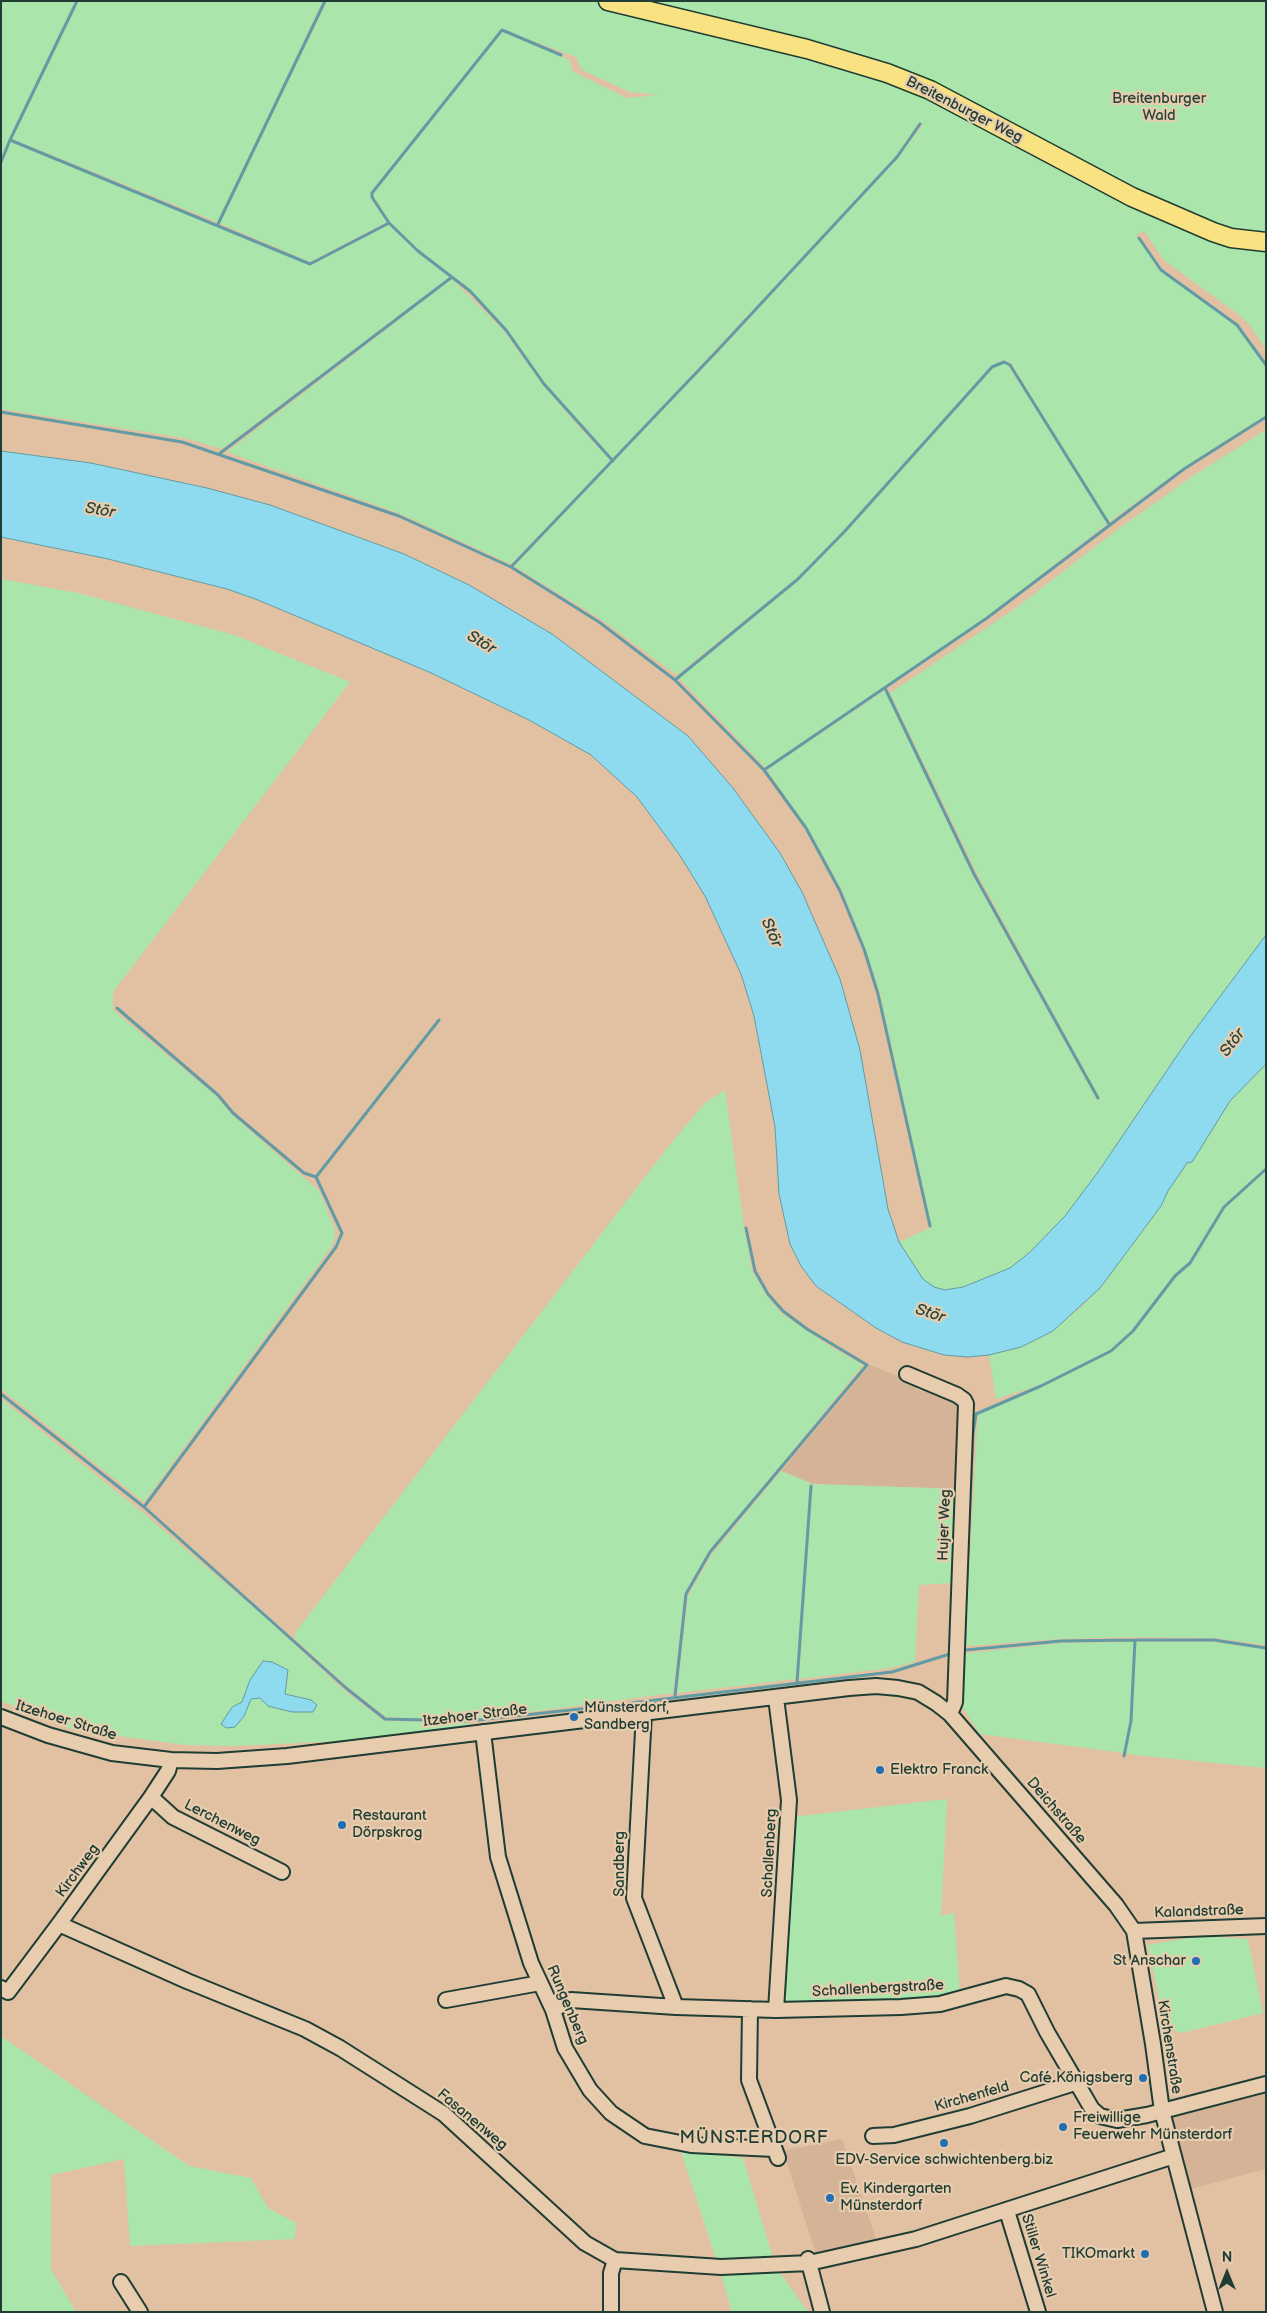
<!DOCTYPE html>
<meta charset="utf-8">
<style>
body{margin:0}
#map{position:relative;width:1267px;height:2313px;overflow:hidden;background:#e2c1a3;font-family:"Balsamiq Sans",sans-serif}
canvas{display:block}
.frame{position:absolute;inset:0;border:2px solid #1f3d34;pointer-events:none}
.north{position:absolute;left:1202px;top:2248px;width:50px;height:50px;-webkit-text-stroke:4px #e7ccae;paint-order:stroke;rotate:0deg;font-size:14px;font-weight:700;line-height:20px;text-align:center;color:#1f3d34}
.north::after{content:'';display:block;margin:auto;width:18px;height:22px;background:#1f3d34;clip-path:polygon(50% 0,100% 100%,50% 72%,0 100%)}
</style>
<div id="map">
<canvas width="1267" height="2313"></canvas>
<div class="frame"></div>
<div class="north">N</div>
</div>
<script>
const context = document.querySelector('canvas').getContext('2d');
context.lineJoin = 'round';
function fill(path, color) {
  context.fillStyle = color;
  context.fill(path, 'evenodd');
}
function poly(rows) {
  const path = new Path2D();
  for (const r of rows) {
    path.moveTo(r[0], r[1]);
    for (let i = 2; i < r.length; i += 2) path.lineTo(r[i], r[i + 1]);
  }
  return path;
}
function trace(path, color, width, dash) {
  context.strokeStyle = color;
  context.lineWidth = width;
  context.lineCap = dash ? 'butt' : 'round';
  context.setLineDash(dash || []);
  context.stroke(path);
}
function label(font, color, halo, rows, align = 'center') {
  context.font = font + ' "Balsamiq Sans",sans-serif';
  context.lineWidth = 4.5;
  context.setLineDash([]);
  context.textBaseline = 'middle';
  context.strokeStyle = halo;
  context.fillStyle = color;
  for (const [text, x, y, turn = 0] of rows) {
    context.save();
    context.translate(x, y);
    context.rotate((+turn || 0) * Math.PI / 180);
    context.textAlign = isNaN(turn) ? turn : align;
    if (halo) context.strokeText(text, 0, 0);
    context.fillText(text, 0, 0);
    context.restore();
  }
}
const built = poly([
 [870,1365,912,1382,917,1390,952,1397,962,1404,961,1489,813,1484,781,1471],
 [1266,2090,1266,2169,1191,2189,1171,2115],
 [842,2139,878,2245,818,2260,783,2151]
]);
const green = poly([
 [1,1,76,1,1,159],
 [79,1,323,1,217,222,12,139],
 [327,1,1266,1,1266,349,1249,324,1238,314,1164,260,1144,231,1136,235,1161,271,1237,326,1266,367,1266,415,1183,468,1109,522,1011,363,1004,360,991,366,844,530,797,578,677,675,602,620,514,566,718,352,898,158,924,123,919,123,896,157,613,459,581,427,545,384,506,329,471,291,419,250,390,222,373,197,373,193,502,32,570,60,572,71,627,98,658,95,630,92,582,70,576,57,501,29,371,193,370,198,387,222,310,262,219,223],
 [11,142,216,225,310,265,388,224,450,277,222,449,184,438,1,409,1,166],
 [452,279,503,330,542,384,579,427,611,461,511,564,401,514,227,452],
 [1004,363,1009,366,1107,524,986,617,766,768,679,678,799,580,846,532,993,368],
 [1266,430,1266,935,1189,1038,1098,1172,1065,1216,1029,1253,1010,1268,963,1287,945,1290,934,1287,923,1279,899,1242,932,1227,880,993,866,950,842,890,808,828,767,770,885,690,972,874,1097,1100,1100,1099,977,873,890,693,1016,608,1113,533,1190,478],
 [1,579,78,593,234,635,350,682,113,992,113,1010,216,1096,232,1115,319,1191,334,1227,335,1237,332,1246,144,1502,1,1389],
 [1266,1064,1266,1168,1224,1206,1189,1262,1174,1275,1132,1330,1111,1350,1041,1385,996,1399,989,1355,1021,1347,1078,1310,1100,1288,1161,1206,1168,1191,1230,1101],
 [725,1090,744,1228,752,1271,766,1295,781,1313,831,1347,863,1365,709,1552,685,1594,673,1693,469,1720,386,1717,348,1687,295,1639,295,1633,668,1147,705,1103],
 [1266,1170,1266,1645,1215,1638,1131,1637,1061,1639,965,1646,978,1415,1041,1387,1111,1351,1133,1331,1175,1276,1191,1263,1225,1208],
 [1,1399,142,1512,266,1618,344,1690,384,1721,468,1723,468,1728,339,1741,234,1746,186,1745,74,1730,1,1701],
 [263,1661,272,1662,288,1679,285,1694,311,1700,268,1706,260,1698,251,1699,244,1716,235,1727,231,1708,242,1702,250,1680],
 [781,1471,811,1483,797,1679,677,1693,688,1596,712,1554],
 [813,1484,961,1489,955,1583,919,1585,915,1662,891,1668,799,1679],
 [1134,1642,1130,1721,1124,1753,980,1734,958,1700,959,1654,1061,1643],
 [1136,1642,1213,1642,1266,1649,1266,1768,1126,1754,1132,1721],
 [947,1799,941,1916,954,1913,960,1993,936,2000,784,2002,792,1817],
 [1201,1936,1248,1939,1263,2013,1181,2033,1165,2027,1148,1945],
 [1,2036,189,2166,251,2178,268,2208,296,2223,295,2239,130,2246,124,2159,51,2175,51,2269,76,2312,1,2312],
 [681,2151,743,2158,773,2258,716,2259],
 [780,2273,808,2312,732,2312,721,2274]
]);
const water = poly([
 [1,451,91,463,207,488,270,505,404,554,469,585,552,634,688,736,733,788,780,853,802,892,840,979,860,1050,888,1209,899,1242,923,1279,934,1287,945,1290,963,1287,1010,1268,1029,1253,1065,1216,1098,1172,1189,1038,1266,935,1266,1064,1230,1101,1192,1162,1187,1163,1168,1191,1161,1206,1100,1288,1053,1331,1021,1347,989,1355,968,1357,944,1355,902,1342,876,1328,816,1286,801,1266,790,1244,779,1194,775,1127,754,1016,741,974,705,896,679,854,637,797,591,755,529,720,429,672,258,600,227,589,108,559,1,537,1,451],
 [263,1661,272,1662,288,1670,285,1694,311,1700,317,1705,313,1712,292,1712,268,1706,260,1698,251,1699,244,1716,235,1727,226,1728,221,1724,232,1707,242,1702,250,1680,263,1661]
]);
const stream = poly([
 [561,55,502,30,372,193,372,197,389,223,418,251,470,291,506,330,544,384,613,461],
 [10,140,310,264,389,223],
 [1,162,10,140,77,1],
 [218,224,325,1],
 [1139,238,1161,270,1237,325,1266,365],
 [1,412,182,442,399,516,511,567,599,622,675,680,764,770,806,828,840,891,864,949,878,994,930,1226],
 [219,454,452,277],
 [511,567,717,351,897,157,920,124],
 [675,680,798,579,845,531,992,367,1004,362,1010,365,1109,524],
 [885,688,974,874,1098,1098],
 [764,770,987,618,1184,469,1266,417],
 [117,1008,218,1095,233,1113,304,1173,316,1177,342,1233,336,1247,144,1507],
 [316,1177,439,1020],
 [1,1394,144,1507,346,1688,385,1719,469,1721,580,1709,892,1672,953,1653],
 [966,1591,973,1434,976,1414,1041,1386,1111,1351,1133,1331,1175,1276,1190,1263,1224,1207,1266,1169],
 [965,1650,1061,1641,1135,1640,1214,1640,1266,1648],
 [797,1682,811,1486],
 [675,1696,686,1594,710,1552,867,1365,807,1329,783,1311,768,1294,755,1271,746,1228],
 [1124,1756,1131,1721,1135,1640]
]);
const minor = poly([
 [907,1374,957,1395,964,1400,966,1404,955,1702,950,1714],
 [776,1698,789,1800,776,2010],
 [644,1713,634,1898,676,2007],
 [1,1717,48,1735,112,1753,171,1760,217,1761,287,1756,849,1688,876,1686,898,1688,918,1692,936,1703,950,1714,1116,1905,1134,1931,1153,2044,1162,2111,1215,2312],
 [483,1732,498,1857,531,1963,553,2010,565,2048,590,2090,611,2113,645,2136,691,2145,774,2149],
 [151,1797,173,1817,282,1872],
 [59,1924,187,1981,305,2029,340,2048,444,2114,585,2243,615,2260,721,2267,809,2263,916,2239,1174,2156],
 [1134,1931,1266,1926],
 [1,1988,8,1992,59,1924,151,1797,168,1771,171,1760],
 [446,2000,540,1983],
 [750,2009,749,2080,778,2158],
 [553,2010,571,2000,676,2007,776,2010,901,2007,940,2004,1006,1986,1019,1989,1028,1994,1047,2032,1092,2109,1100,2116,1117,2120,1147,2115,1266,2084],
 [873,2136,894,2135,970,2116,1078,2082],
 [1007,2211,1038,2312],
 [808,2259,822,2312],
 [121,2282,140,2312],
 [611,2312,611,2273,615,2260]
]);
const major = poly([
 [608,1,807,49,887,73,930,90,1132,197,1213,232,1231,238,1266,242]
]);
const markers = [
 [574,1717,5,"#1f6fb2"],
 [880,1770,5,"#1f6fb2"],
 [342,1825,5,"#1f6fb2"],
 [1196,1961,5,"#1f6fb2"],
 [1143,2078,5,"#1f6fb2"],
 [1063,2127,5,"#1f6fb2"],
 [944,2143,5,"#1f6fb2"],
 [830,2198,5,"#1f6fb2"],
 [1145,2254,5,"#1f6fb2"]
];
const parkNames = [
 ["Breitenburger",1159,99],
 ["Wald",1159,116]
];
const streetNames = [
 ["Breitenburger Weg",964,110,27],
 ["Hujer Weg",945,1525,-88],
 ["Itzehoer Straße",475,1716,-7],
 ["Itzehoer Straße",66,1721,17],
 ["Deichstraße",1056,1811,49],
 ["Lerchenweg",222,1823,27],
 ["Schallenberg",770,1853,-87],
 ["Sandberg",620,1864,-90],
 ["Kirchweg",78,1871,-54],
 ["Kalandstraße",1199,1912,-2],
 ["Schallenbergstraße",878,1989,-3],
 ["Rungenberg",567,2005,67],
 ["Kirchenstraße",1169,2047,81],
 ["Kirchenfeld",972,2097,-16],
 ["Fasanenweg",472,2120,40],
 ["Stiller Winkel",1038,2256,73]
];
const poiNames = [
 ["Münsterdorf,",584,1708],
 ["Sandberg",584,1725],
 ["Elektro Franck",890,1770],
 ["Restaurant",352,1816],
 ["Dörpskrog",352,1833],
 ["St Anschar",1186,1961,"right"],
 ["Café Königsberg",1133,2078,"right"],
 ["Freiwillige",1073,2118],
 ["Feuerwehr Münsterdorf",1073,2135],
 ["EDV-Service schwichtenberg.biz",944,2160,"center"],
 ["Ev. Kindergarten",840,2189],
 ["Münsterdorf",840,2206],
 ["TIKOmarkt",1135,2254,"right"]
];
const waterNames = [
 ["Stör",100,511,9],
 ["Stör",481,643,31],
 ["Stör",771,933,66],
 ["Stör",1233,1043,-53],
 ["Stör",930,1314,18]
];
const quarterNames = [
 ["MÜNSTERDORF",754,2138]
];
fill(built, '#d4b396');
fill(green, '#aae6ab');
fill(water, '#8edaee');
trace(water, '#629ba4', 1);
trace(stream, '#629ba4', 3);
trace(minor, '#1f3d34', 18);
trace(major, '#1f3d34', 21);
trace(minor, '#e7ccae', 14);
trace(major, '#f8e281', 18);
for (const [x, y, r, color] of markers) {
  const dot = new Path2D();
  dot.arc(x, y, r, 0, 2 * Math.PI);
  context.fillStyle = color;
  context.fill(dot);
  trace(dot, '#e7ccae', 2);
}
label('15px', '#26453a', '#e7ccae', parkNames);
label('15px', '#1f3d34', '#e7ccae', streetNames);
label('15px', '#1f3d34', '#e7ccae', poiNames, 'left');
label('italic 16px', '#25453d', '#e7ccae', waterNames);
context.letterSpacing = '1px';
label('18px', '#1f3d34', '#e7ccae', quarterNames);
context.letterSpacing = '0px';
</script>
